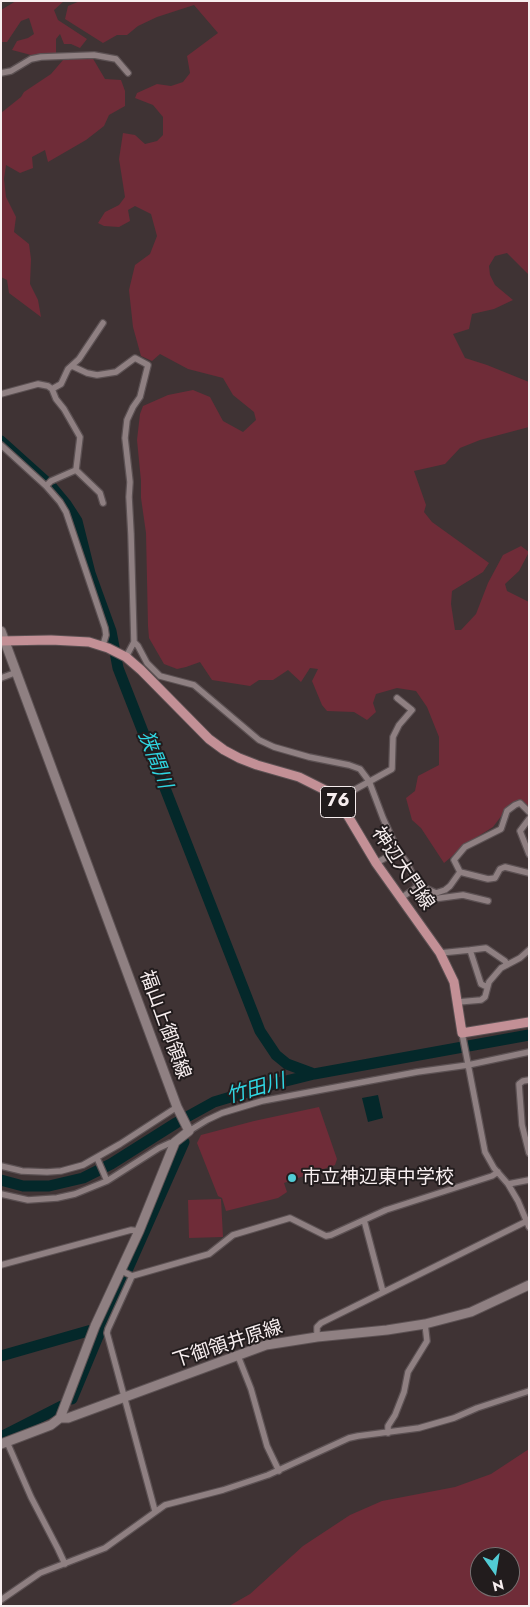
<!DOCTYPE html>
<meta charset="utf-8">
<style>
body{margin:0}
#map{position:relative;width:530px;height:1607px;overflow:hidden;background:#3f3334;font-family:Jost,sans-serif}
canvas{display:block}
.frame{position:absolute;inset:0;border:2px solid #f7eeef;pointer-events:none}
.north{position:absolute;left:470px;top:1547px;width:50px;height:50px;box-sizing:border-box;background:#221c1d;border:1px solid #777071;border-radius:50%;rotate:167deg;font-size:14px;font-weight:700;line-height:20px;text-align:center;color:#f7eeef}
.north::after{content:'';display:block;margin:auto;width:18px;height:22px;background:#52ccd5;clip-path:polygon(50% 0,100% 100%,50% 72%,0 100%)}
</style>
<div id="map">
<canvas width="530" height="1607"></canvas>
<div class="frame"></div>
<div class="north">N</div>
</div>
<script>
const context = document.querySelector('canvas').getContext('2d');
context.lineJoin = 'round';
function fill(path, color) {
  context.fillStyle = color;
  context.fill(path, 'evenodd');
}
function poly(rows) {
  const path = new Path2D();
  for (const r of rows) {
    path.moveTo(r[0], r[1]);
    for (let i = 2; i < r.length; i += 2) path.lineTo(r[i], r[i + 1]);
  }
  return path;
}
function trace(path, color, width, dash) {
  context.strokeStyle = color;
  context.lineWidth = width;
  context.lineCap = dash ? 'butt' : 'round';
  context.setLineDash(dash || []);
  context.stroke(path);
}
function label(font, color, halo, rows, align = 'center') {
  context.font = font + ' Jost,"Noto Sans JP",sans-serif';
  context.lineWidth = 4;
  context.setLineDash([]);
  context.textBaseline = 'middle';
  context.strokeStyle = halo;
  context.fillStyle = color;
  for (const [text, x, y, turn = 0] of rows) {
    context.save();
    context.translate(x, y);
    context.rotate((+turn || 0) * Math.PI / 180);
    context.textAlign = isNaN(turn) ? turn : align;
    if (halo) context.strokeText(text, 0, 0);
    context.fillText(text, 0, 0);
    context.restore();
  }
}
const green = poly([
 [16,1,64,1,54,10,58,20,87,39,80,48,71,44,64,44,60,34,56,39,56,54,31,55,12,50,17,41,28,38,34,34,29,18,21,21,7,42,1,42,1,10],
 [80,1,529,1,529,275,507,253,495,256,489,266,490,275,495,285,513,300,494,309,472,314,469,329,453,334,465,358,487,365,529,382,529,427,480,440,460,448,445,464,414,471,426,505,424,512,432,522,489,563,483,572,452,591,451,604,455,630,461,630,476,614,488,583,503,555,521,546,529,552,519,571,505,584,507,591,529,602,529,807,521,800,511,803,493,827,469,842,444,863,421,828,412,820,406,798,415,791,418,776,439,765,439,737,427,707,416,691,397,688,376,694,373,703,376,712,367,720,354,712,327,711,322,705,312,681,318,669,310,668,301,682,288,670,273,680,259,680,250,686,212,680,200,662,186,667,177,669,164,664,149,638,148,626,146,533,141,498,141,481,137,440,140,414,143,406,168,395,193,390,210,397,223,421,243,432,256,420,254,412,233,395,223,378,188,369,160,354,152,361,141,356,133,327,129,290,135,265,150,254,157,236,151,214,135,206,128,210,130,221,119,227,104,226,98,223,105,212,119,205,125,197,119,159,123,133,135,135,145,144,157,141,163,135,163,117,153,105,135,98,137,93,157,84,171,86,183,82,190,73,187,56,218,33,194,5,157,17,138,26,127,35,117,35,103,43,65,19,68,6],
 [92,57,105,79,121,80,125,91,125,106,109,115,104,126,86,140,48,162,45,150,32,157,33,168,20,173,6,165,4,179,6,197,16,217,14,232,29,244,31,259,30,284,38,300,41,317,9,293,7,280,1,277,1,113,21,97,24,92,51,74,63,60],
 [319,1107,337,1159,335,1165,284,1183,287,1192,278,1198,226,1211,222,1198,218,1196,199,1148,197,1143,201,1135,254,1121],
 [221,1199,223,1237,189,1238,188,1200],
 [529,1449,529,1606,229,1606,250,1594,303,1546,350,1515,382,1501,455,1487,491,1474],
 [480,1557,510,1557,510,1587,480,1587]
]);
const water = poly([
 [378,1095,383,1118,368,1122,362,1098]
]);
const river = poly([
 [1,441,51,486,66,504,77,521,90,573,111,631,118,668,260,1031,276,1055,287,1064,314,1074],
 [1,1180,23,1186,49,1186,83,1178,111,1164,176,1123,214,1102,274,1084,314,1074,529,1035],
 [1,1356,102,1327],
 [72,1399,102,1327,184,1142],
 [1,1437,62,1406]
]);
const street = poly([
 [1,73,11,71,31,59,41,57,94,55,116,59,128,73],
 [72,366,87,373,97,375,116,372,135,358,148,365,140,397,133,407,127,420,125,438,130,482,129,497,131,534,134,642,126,657],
 [52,389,61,384,68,369,79,359,103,323],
 [1,394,38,384,48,386,52,389,56,399,64,409,80,437,76,470,51,481,46,486],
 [1,445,46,486,60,502,66,512,105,628,106,635,103,645],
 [76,470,100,493,103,503],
 [134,642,138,646,147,663,160,676,194,685,259,740,274,747,309,757,349,765,360,769,369,781,383,818,398,851,407,863,417,884,417,887,433,899,463,895,488,901],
 [1,678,17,672],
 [336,800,392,769,393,737,399,725,412,710,397,698],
 [529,819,520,831,529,854],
 [376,863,398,851],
 [460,872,454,860,465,847,501,829,507,811,515,805,520,803,529,812],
 [401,898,417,887,423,887,436,893,445,890,450,886,460,872,488,879,495,878,500,869,505,867,529,873],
 [470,950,486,948,505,961,507,965],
 [440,953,470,950,481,984,487,987],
 [458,1002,481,1000,485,997,489,982,501,968,520,958,529,950],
 [462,1033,485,1152,494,1168,508,1184,518,1201,529,1227],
 [529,1080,523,1081,519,1084,522,1125,529,1153],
 [189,1131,207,1120,222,1113,262,1101,417,1072,468,1065,529,1052],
 [97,1158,107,1181],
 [1,1166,22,1171,47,1172,61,1171,83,1165,120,1144,177,1107],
 [508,1184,529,1180],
 [1,1194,28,1200,57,1198,75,1194,107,1181,159,1148,170,1143,175,1142],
 [364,1220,383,1292],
 [1,1265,131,1230,139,1231],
 [120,1270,132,1276,209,1254,233,1235,290,1218,326,1236,331,1235,386,1210,492,1176,498,1172],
 [132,1276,108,1329,107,1333,155,1511],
 [317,1337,317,1327,321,1323,527,1221],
 [238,1356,251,1389,267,1446,279,1471],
 [388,1433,388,1426,395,1415,404,1392,408,1372,427,1341,425,1324],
 [7,1442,31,1497,58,1549,65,1564],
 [1,1600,40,1573,105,1548,165,1505,223,1490,268,1475,349,1438,358,1436,419,1428,454,1418,477,1408,529,1391]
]);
const secondary = poly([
 [1,631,177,1107,189,1131,175,1142,139,1231,95,1326,60,1418],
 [1,1444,51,1425,60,1418,68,1418,266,1345,317,1337,387,1330,425,1324,471,1312,529,1285]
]);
const primary = poly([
 [1,641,51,640,89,642,108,648,126,657,141,670,209,739,224,750,239,758,257,765,299,777,327,791,345,811,376,863,440,953,454,982,462,1033,529,1022]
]);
const markers = [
 [292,1178,5,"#52ccd5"]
];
const shields = [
 [338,802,35]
];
const shieldNames = [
 ["76",338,802]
];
const streetNames = [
 ["神辺大門線",402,869,56],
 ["福山上御領線",164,1025,70],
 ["下御領井原線",228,1345,-18]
];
const poiNames = [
 ["市立神辺東中学校",302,1178]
];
const waterNames = [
 ["狭間川",154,760,69],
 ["竹田川",256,1090,-16]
];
fill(green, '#6f2c38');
fill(water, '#04282a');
trace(river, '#04282a', 11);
trace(street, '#5c5153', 8);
trace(secondary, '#5c5153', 11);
trace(primary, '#5c5153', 11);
trace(street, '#8f8082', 5.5);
trace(secondary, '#8f8082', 9);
trace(primary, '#c39096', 9);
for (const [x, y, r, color] of markers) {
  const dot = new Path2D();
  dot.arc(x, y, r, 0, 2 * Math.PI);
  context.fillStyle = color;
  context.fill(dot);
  trace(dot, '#221c1d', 2);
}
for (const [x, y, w] of shields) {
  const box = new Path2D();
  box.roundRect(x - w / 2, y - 15.5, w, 31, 4);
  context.fillStyle = '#221c1d';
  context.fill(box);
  trace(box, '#f7eeef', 1);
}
label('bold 18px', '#f7eeef', null, shieldNames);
label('19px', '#f7eeef', '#221c1d', streetNames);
label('19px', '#f7eeef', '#221c1d', poiNames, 'left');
label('italic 20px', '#2fd6e2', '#221c1d', waterNames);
</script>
